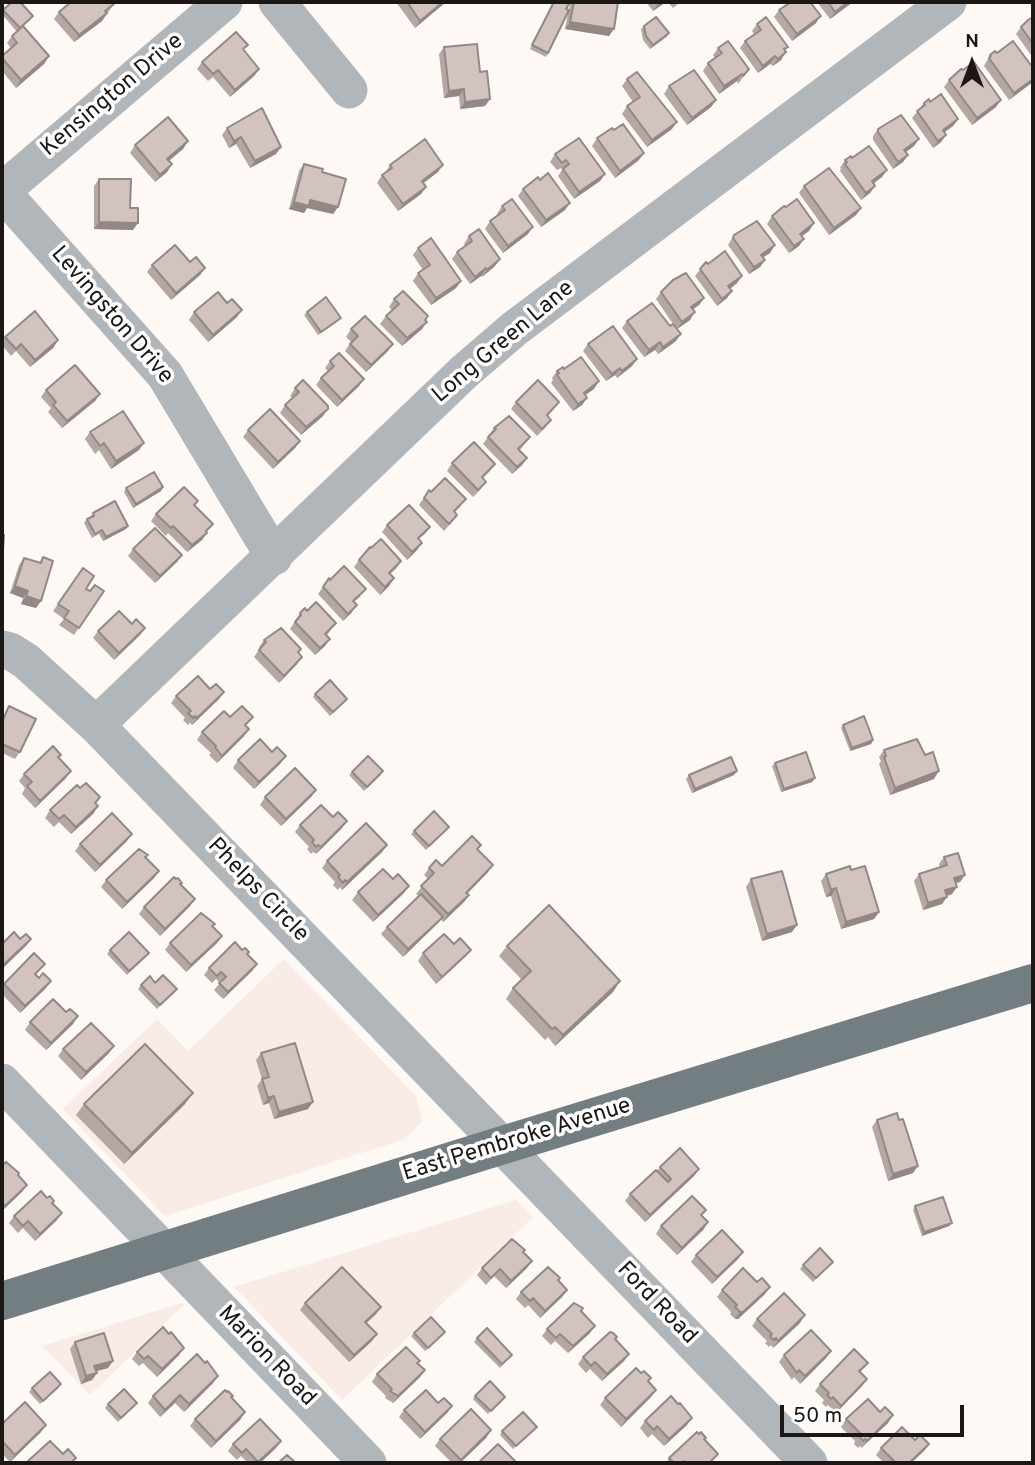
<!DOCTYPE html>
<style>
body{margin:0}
#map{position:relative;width:1035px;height:1465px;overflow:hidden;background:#fff9f6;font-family:Overpass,sans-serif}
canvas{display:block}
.frame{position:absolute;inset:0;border:4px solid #1c1715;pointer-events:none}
.north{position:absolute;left:937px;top:28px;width:70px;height:70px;-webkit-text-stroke:5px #fff;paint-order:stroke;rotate:0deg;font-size:19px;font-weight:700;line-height:28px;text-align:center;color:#1c1715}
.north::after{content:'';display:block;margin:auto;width:24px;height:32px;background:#1c1715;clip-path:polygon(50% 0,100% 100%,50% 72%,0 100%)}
.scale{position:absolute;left:780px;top:1405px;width:184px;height:32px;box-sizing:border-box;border:4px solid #1c1715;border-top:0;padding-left:9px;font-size:21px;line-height:24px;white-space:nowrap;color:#1c1715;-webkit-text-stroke:5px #fff;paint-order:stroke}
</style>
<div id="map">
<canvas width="1035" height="1465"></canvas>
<div class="frame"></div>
<div class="north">N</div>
<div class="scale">50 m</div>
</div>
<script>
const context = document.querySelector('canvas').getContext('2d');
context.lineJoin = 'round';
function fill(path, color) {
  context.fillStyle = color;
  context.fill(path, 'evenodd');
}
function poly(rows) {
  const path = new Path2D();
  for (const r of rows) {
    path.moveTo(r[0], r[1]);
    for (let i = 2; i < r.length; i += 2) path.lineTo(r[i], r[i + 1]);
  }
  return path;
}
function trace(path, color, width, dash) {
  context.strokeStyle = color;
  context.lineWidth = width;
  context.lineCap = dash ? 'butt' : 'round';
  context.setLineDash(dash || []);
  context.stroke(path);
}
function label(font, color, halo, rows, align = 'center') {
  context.font = font + ' Overpass,sans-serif';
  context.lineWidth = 7;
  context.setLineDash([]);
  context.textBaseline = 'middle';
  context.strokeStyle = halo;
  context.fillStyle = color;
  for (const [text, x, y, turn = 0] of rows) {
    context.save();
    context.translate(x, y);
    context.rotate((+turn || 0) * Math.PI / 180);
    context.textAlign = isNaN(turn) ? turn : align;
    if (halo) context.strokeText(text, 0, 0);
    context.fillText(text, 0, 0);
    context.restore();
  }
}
const built = poly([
 [284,959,416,1096,422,1121,405,1139,165,1216,63,1109,157,1019,188,1051],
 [516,1200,533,1217,342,1400,234,1287],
 [182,1303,184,1305,90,1395,42,1346]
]);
const minor = poly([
 [277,2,349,90],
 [2,191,224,2],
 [2,192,165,375,274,557],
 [2,649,10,651,26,661,96,725,809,1463],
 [96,725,464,372,514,329,948,2],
 [2,1082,368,1463]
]);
const major = poly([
 [2,1301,503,1145,1033,983]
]);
const wall = poly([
 [66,2,112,2,114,4,102,21,74,42,54,19,59,12,68,4],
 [396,2,446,2,415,28],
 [553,2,570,2,566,9,569,10,570,2,618,2,609,36,565,29,568,13,546,57,530,49],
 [646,2,666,2,653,11],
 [668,2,680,2,673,8],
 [786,2,810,2,816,23,792,41,774,17,779,10,787,4],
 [817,2,853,2,830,19],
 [3,10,30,20,17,32,2,14],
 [1033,17,1033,58,1016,34,1021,27],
 [757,24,785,50,781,60,773,66,770,64,758,73,740,48,745,41,754,34,752,31],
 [644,26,669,33,666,37,650,49,643,40,641,29],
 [12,36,49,56,44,64,16,88,2,71,2,56,11,48,7,43],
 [444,47,480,72,490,99,485,106,460,109,459,96,444,98,439,54],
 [718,48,749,69,738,84,737,81,719,94,703,71,708,63,715,58,713,55],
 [244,50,259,69,254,76,230,97,213,77,208,81,197,69,202,62],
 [997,53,1033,68,1009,100,984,66,990,55],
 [627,79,672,129,647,147,622,114,627,106,633,102,622,86],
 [949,80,996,107,972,125,944,87],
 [669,86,716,100,711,107,687,125,664,94],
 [930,102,958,119,953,126,944,132,946,135,941,142,933,148,912,118,924,103],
 [227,128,276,154,250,168,236,144,229,148,222,135],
 [878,129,914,146,906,152,908,155,903,162,893,169,873,140,873,136],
 [597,138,639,160,615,178,592,146],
 [188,141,183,149,169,161,172,164,167,172,155,182,130,153,135,145],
 [555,154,605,174,600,181,574,199,558,176,562,170,561,168,557,170,550,162],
 [852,158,882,177,874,183,875,186,870,193,861,200,840,171,841,169,840,168,845,160],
 [304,164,322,172,338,207,333,214,307,208,304,213,289,209,299,171],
 [390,165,438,172,423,183,426,187,421,194,398,211,377,183,382,175,385,173],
 [99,179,130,208,133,230,94,229,94,186],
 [804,186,861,208,856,215,829,235,799,193],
 [523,189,565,210,541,227,518,196],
 [502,206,528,234,503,253,485,229,490,221,498,215,497,214],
 [786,207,814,223,809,231,802,236,799,246,789,253,767,224,772,216],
 [734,235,770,253,763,257,765,260,760,267,749,274,728,245],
 [469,236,495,266,482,277,481,276,470,284,452,259,457,252,466,246,464,244],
 [418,248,461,281,456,288,431,305,413,281,418,273,423,270,413,255],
 [190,262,205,268,200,275,171,300,147,272,152,265],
 [706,262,708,264,742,276,737,283,730,289,732,291,727,298,717,306,695,276],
 [661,292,704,298,699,305,693,309,690,320,677,329,676,341,658,354,655,350,644,357,622,328,627,321,675,327,656,299],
 [394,299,428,316,422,329,402,346,380,324,386,316,392,310,389,307],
 [194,312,237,317,208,342,189,320],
 [307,312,338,321,318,335,304,315],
 [351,329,388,351,366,372,345,351,351,342,346,337],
 [5,337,58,340,53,348,30,367,16,351,11,356,2,345,2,342],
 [588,344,637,359,632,366,617,378,615,375,606,381,583,351],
 [330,361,364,379,359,386,337,407,316,385,321,378,328,371,325,368],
 [564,369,594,389,585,395,587,398,582,405,573,411,551,383,553,380,552,378,557,371],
 [295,388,323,416,301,435,280,413,285,405,293,398,290,396],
 [46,390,100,394,95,401,62,428,48,412,51,408,41,397],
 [516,402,559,402,548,416,546,427,537,436,511,409],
 [494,428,530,437,520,450,527,458,522,465,512,474,483,444],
 [248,430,300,441,295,448,273,469,243,437],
 [90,432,139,450,111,469,99,450,95,454,85,439],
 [452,463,495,464,490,471,483,478,481,489,473,497,447,471],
 [163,487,161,491,133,508,124,492,126,488],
 [429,490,461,506,455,512,457,515,452,522,444,531,419,505],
 [195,506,207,532,202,540,187,552,168,533,166,536,151,521,156,514],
 [93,513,128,526,126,529,103,541,99,534,92,538,84,523,87,519,91,518,90,517],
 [387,525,430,527,425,534,419,539,417,550,407,560,382,532],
 [371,548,401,561,396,569,390,574,394,578,389,586,380,595,354,567,359,560],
 [133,549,182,555,177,562,155,583,128,556],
 [43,557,36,608,21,604,23,598,10,593,19,565,24,558,39,563],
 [83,568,86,589,90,591,104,591,74,635,59,625,64,619,53,611],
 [329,578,361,596,354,602,352,612,343,621,318,594],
 [307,611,336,623,327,635,325,646,315,655,290,629,300,613],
 [132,624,145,628,140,635,114,660,93,638,98,631],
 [264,640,301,649,298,653,297,664,279,683,254,657,260,648,259,647],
 [210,689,224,692,219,699,192,725,190,723,188,725,183,720,185,718,171,703,176,696],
 [315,694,345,702,330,716,313,697],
 [9,706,20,752,15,759,2,753,2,718],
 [230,717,246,726,244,736,217,763,209,755,211,753,197,740,202,732],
 [843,725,873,740,871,744,850,751,841,728],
 [884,750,934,779,890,795,879,764,881,761,879,757],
 [272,752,280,764,254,789,233,768,238,760],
 [61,755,59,758,66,778,35,808,22,794,25,788,19,781,24,774],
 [775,763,815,778,812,782,781,792,772,766],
 [352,772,381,775,364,791,349,775],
 [689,775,734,775,692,793,686,779],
 [316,790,311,797,281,826,260,805,265,797],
 [96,804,98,806,93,814,71,834,59,822,54,827,45,818,50,810],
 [300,825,342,828,316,854,313,852,311,854,307,849,309,847,295,832],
 [449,827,426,850,411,834,414,831],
 [127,841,95,872,75,851,80,844],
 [387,845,382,852,342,890,340,887,338,890,333,885,335,882,322,868,327,861],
 [481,845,478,850,488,872,467,894,469,895,464,902,443,922,441,919,437,924,403,957,381,934,387,927,419,896,416,894,428,879,424,875,429,868,442,866],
 [148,855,146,857,159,871,154,878,122,909,101,887,106,880],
 [944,857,965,875,960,882,956,883,952,894,947,896,942,904,923,910,914,881,919,874,940,867,939,864],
 [851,870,879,912,874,919,841,929,831,896,826,897,821,881,826,874],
 [751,879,792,932,762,941,746,887],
 [181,884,190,906,160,936,139,914,144,907],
 [358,892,404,893,373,922,352,900],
 [212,927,222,936,217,943,186,972,165,950,170,943],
 [454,944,465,957,436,984,418,961,423,953],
 [507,946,620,981,613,992,555,1046,548,1037,545,1040,506,999,513,988,522,980,499,956],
 [110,950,146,957,127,975,107,954],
 [247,955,257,964,252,971,223,999,214,990,220,983,216,979,212,983,204,975,209,968],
 [39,971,36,975,46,988,20,1013,2,994,2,986,4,984],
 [141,985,174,993,157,1009,138,989],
 [66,1012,73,1024,46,1050,25,1030,30,1022],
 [63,1049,109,1053,81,1080,58,1056],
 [261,1053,308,1109,274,1119,269,1103,263,1105,257,1086,262,1079,256,1060],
 [84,1104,185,1104,124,1164,76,1115],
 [877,1120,899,1120,913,1173,888,1181,872,1127],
 [660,1167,699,1169,694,1176,645,1222,625,1201,630,1194,657,1171],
 [53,1203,57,1220,35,1241,23,1228,18,1233,9,1223,14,1216],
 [915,1206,949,1226,922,1236,913,1210],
 [702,1216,708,1222,703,1230,677,1255,656,1234,661,1226],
 [743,1252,738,1259,712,1284,691,1262,696,1255],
 [803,1265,830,1265,813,1282,800,1269],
 [482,1268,527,1268,506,1288,494,1276,486,1285,477,1275],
 [558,1280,567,1290,562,1297,540,1318,528,1305,525,1308,516,1299,521,1292],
 [722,1290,765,1294,738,1319,735,1319,730,1314,731,1312,717,1297],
 [305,1303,381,1307,376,1314,366,1323,372,1341,349,1362,300,1310],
 [581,1311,590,1333,568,1353,555,1341,551,1345,542,1336,547,1329],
 [757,1319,800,1323,773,1348,771,1345,769,1347,765,1343,767,1341,752,1326],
 [445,1332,425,1351,411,1336,414,1333],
 [477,1338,512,1355,500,1368,474,1342],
 [616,1339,629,1354,624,1361,602,1381,590,1369,586,1373,578,1364,583,1357],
 [75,1342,108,1368,96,1371,97,1373,92,1380,81,1384,70,1349],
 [831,1351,826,1358,800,1384,794,1377,792,1380,779,1362,784,1355],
 [137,1352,179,1355,157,1377,143,1363,139,1366,132,1359],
 [420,1361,418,1363,425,1370,420,1377,393,1403,385,1398,386,1396,372,1382,377,1374],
 [868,1363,860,1373,867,1379,862,1386,836,1413,828,1405,826,1407,822,1403,824,1400,815,1391,820,1384],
 [218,1376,213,1383,184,1412,175,1403,160,1417,148,1403,153,1396],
 [649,1382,651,1397,621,1427,600,1405,605,1398],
 [32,1388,59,1388,40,1404,29,1392],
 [475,1396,505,1397,488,1414,473,1399],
 [231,1398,245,1412,240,1420,211,1448,190,1426,195,1419],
 [137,1403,118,1422,105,1408,108,1404],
 [438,1403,452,1406,447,1413,420,1439,399,1417,404,1410],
 [846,1419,888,1423,861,1448,860,1446,858,1448,854,1444,855,1441,841,1427],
 [645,1421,687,1425,664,1446,652,1434,648,1438,640,1428],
 [2,1424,41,1432,10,1462,2,1454],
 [491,1430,486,1438,460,1463,452,1463,435,1446,440,1439],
 [534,1430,513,1449,500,1435,502,1431],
 [699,1434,706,1438,705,1440,713,1461,711,1463,666,1463,669,1458],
 [915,1440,929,1444,924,1451,911,1463,884,1463,876,1455,881,1448],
 [233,1444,276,1448,260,1463,248,1463,241,1456,237,1460,228,1451]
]);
const shadedWall = poly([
 [443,2,446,2,415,28,420,21],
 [661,2,666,2,653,11,658,4],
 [848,2,853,2,830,19,835,12],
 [107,13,102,21,74,42,79,35],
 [821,16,816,23,792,41,797,34],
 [570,22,614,29,609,36,565,29],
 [669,33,666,37,650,49,653,45],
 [786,52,781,60,773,66,778,59],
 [49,56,44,64,16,88,21,80],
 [775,56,770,64,758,73,763,66],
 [259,69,254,76,230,97,235,90],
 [742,74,737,81,719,94,724,86],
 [1033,79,1033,82,1009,100,1014,93],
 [464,89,459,96,444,98,449,91],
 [490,99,485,106,460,109,465,102],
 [716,100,711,107,687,125,692,118],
 [1001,100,996,107,972,125,977,118],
 [958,119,953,126,938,137,943,130],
 [677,122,672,129,647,147,652,140],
 [946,135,941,142,933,148,938,141],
 [241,137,236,144,229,148,234,141],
 [919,139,914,146,899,157,904,150],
 [188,141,183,149,162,166,167,159],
 [281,147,276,154,250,168,255,161],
 [644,153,639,160,615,178,620,171],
 [908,155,903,162,893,169,898,162],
 [172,164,167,172,155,182,160,175],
 [443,165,438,172,417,188,422,181],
 [887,170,882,177,867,188,872,181],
 [605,174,600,181,574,199,579,192],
 [875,186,870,193,861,200,866,193],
 [426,187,421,194,398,211,403,204],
 [310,200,338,207,333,214,307,208,304,213,289,209,294,202],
 [570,203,565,210,541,227,546,220],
 [861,208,856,215,829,235,834,228],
 [99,222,138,223,133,230,94,229],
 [814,223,809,231,795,241,800,234],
 [533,227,528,234,503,253,508,246],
 [804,239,799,246,789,253,794,246],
 [775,245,770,253,756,262,761,255],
 [500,259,495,266,482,277,487,270],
 [765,260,760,267,749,274,754,267],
 [205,268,200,275,171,300,176,293],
 [486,268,481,276,470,284,475,277],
 [742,276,737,283,723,294,728,286],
 [461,281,456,288,431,305,436,298],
 [732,291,727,298,717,306,722,299],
 [704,298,699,305,686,314,691,307],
 [242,310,237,317,208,342,213,335],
 [695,312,690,320,677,329,682,322],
 [341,318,338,321,318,335,321,332],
 [427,322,422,329,402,346,407,338],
 [681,334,676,341,658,354,663,347],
 [58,340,53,348,30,367,35,360],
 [660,342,655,350,644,357,649,350],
 [393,344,388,351,366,372,371,365],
 [637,359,632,366,617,378,622,371],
 [620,368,615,375,606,381,612,374],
 [364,379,359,386,337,407,342,400],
 [599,381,594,389,578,400,584,393],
 [100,394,95,401,62,428,67,421],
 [587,398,582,405,573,411,578,404],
 [328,409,323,416,301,435,306,427],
 [300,441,295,448,273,469,278,462],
 [144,443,139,450,111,469,116,461],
 [527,458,522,465,512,474,517,467],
 [163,487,161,491,133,508,136,504],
 [128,526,126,529,103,541,106,537],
 [207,533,202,540,187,552,192,545],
 [422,543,417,550,407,560,412,552],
 [182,555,177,562,155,583,160,576],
 [394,578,389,586,380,595,385,587],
 [15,586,28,591,23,598,10,593],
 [26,596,41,601,36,608,21,604],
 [357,605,352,612,343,621,348,614],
 [145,628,140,635,114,660,119,653],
 [330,639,325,646,315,655,320,648],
 [302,657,297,664,279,683,284,676],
 [224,692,219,699,192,725,197,718],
 [249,729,244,736,217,763,222,756],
 [873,740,871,744,850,751,852,748],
 [286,756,280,764,254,789,259,782],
 [71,771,66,778,35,808,40,801],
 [737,771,734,775,692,793,695,789],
 [939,771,934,779,890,795,895,788],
 [815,778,812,782,781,792,784,789],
 [316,790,311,797,281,826,286,819],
 [98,806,93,814,71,834,76,827],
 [347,821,342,828,316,854,321,847],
 [132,834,127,841,95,872,100,865],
 [387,845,382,852,342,890,347,882],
 [493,865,488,872,461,900,466,893],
 [159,871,154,878,122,909,127,902],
 [965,875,960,882,949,885,954,878],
 [409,886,404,893,373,922,378,915],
 [957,887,952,894,940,898,945,890],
 [836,888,831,896,826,897,831,890],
 [469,895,464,902,443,922,448,914],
 [947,897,942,904,923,910,928,903],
 [195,899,190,906,160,936,165,929],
 [879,912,874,919,841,929,846,922],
 [443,917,437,924,403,957,408,949],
 [797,925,792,932,762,941,767,934],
 [222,936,217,943,186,972,191,965],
 [31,939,26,946,2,969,2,966],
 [471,950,465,957,436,984,442,977],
 [257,964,252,971,223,999,228,992],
 [51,981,46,988,20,1013,25,1006],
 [620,981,613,992,555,1046,563,1035],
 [78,1016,73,1024,46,1050,51,1043],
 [114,1046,109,1053,81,1080,86,1072],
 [193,1093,185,1104,124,1164,132,1153],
 [274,1096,269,1103,263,1105,268,1098],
 [313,1102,308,1109,274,1119,279,1112],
 [918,1166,913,1173,888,1181,893,1174],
 [699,1169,694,1176,645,1222,650,1215],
 [27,1185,22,1192,2,1211,5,1206],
 [62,1213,57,1220,35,1241,40,1234],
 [708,1222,703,1230,677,1255,682,1248],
 [952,1223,949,1226,922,1236,924,1232],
 [743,1252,738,1259,712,1284,717,1277],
 [532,1261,527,1268,506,1288,511,1281],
 [770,1287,765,1294,738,1319,735,1319,740,1312],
 [567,1290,562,1297,540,1318,545,1311],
 [381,1307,376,1314,360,1329,365,1322],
 [805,1315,800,1323,773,1348,778,1341],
 [595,1326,590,1333,568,1353,573,1346],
 [377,1334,372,1341,349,1362,354,1355],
 [184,1348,179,1355,157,1377,162,1369],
 [831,1351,826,1358,800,1384,805,1376],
 [629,1354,624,1361,602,1381,607,1374],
 [113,1361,108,1368,89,1373,94,1366],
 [425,1370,420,1377,393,1403,398,1396],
 [97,1373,92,1380,81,1384,86,1376],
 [218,1376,213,1383,184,1412,189,1404],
 [867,1379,862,1386,836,1413,841,1406],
 [656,1390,651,1397,621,1427,626,1419],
 [180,1395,175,1403,160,1417,165,1410],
 [452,1406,447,1413,420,1439,425,1432],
 [245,1412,240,1420,211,1448,216,1441],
 [893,1415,888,1423,861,1448,867,1441],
 [692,1418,687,1425,664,1446,669,1439],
 [46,1425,41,1432,10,1462,15,1455],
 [491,1430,486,1438,460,1463,459,1463],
 [281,1441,276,1448,260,1463,257,1463],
 [929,1444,924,1451,911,1463,909,1463]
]);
const building = poly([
 [12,2,20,2,33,16,20,28,3,10,12,2],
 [71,2,112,2,114,4,105,11,107,13,79,35,59,12,71,2],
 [407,2,443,2,420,21,407,2],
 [554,2,570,2,566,9,569,10,548,53,532,45,554,2],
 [574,2,618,2,614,29,570,22,574,2],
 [791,2,810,2,821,16,797,34,779,10,791,2],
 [828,2,848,2,835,12,828,2],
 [656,17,669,33,653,45,646,36,644,26,656,17],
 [766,17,788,47,784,49,786,52,778,59,775,56,763,66,745,41,761,30,757,24,766,17],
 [1033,17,1033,44,1021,27,1028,20,1033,17],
 [23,26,49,56,21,80,2,58,2,56,17,43,12,36,23,26],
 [236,32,248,45,243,49,259,69,235,90,218,70,213,74,202,62,236,32],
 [728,41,749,69,743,76,742,74,724,86,708,63,722,53,718,48,728,41],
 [1013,41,1033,68,1033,79,1014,93,989,58,991,56,990,55,995,51,997,53,1013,41],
 [477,44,480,72,487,71,490,99,465,102,464,89,449,91,444,47,477,44],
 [974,62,1001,100,977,118,949,80,961,69,963,70,974,62],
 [694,70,716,100,692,118,669,86,694,70],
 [637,72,677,122,652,140,627,106,640,97,627,79,637,72],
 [941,94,958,119,943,130,946,135,938,141,917,111,925,105,924,103,929,99,930,102,941,94],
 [262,108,281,147,255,161,241,137,234,141,227,128,262,108],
 [901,115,919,139,904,150,908,155,898,162,878,132,878,129,901,115],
 [168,117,188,141,167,159,172,164,160,175,135,145,168,117],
 [623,124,644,153,620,171,597,138,612,128,614,130,623,124],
 [579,138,605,174,579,192,563,169,569,164,566,160,562,163,555,154,579,138],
 [425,139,443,165,422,181,426,187,403,204,382,175,392,168,390,165,425,139],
 [869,146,887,170,872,181,875,186,866,193,845,164,847,162,845,160,851,156,852,158,869,146],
 [304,164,323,169,322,172,346,179,338,207,310,200,309,206,294,202,304,164],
 [829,168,861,208,834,228,804,186,829,168],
 [548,173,570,203,546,220,523,189,538,177,540,180,548,173],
 [99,179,131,179,130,208,138,208,138,223,99,222,99,179],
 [512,199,533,227,508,246,490,221,505,210,502,206,512,199],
 [797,199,814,223,800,234,804,239,794,246,772,216,784,206,786,207,797,199],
 [757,221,775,245,761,255,765,260,754,267,733,238,734,235,757,221],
 [479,229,500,259,487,270,486,268,475,277,457,252,472,241,469,236,479,229],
 [431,238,461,281,436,298,418,273,430,265,418,248,431,238],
 [175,245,190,262,196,257,205,268,176,293,152,265,175,245],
 [725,251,742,276,728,286,732,291,722,299,700,269,706,262,708,264,725,251],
 [686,273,704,298,691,307,695,312,682,322,661,292,673,280,686,273],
 [403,291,428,316,425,320,427,322,407,338,386,316,399,304,394,299,403,291],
 [218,292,227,303,232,299,242,310,213,335,194,312,218,292],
 [326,297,341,318,321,332,307,312,326,297],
 [652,303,670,326,673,324,681,334,663,347,660,342,649,350,627,321,652,303],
 [35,311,58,340,35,360,21,344,16,349,5,337,35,311],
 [365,316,393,344,371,365,350,344,358,336,351,329,365,316],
 [613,326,637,359,622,371,620,368,612,374,588,344,613,326],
 [339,353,364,379,342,400,321,378,334,366,330,361,339,353],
 [581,357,599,381,584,393,587,398,578,404,557,375,559,373,557,371,563,367,564,369,581,357],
 [75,365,100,394,67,421,53,405,56,402,46,390,75,365],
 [303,380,328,406,328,409,306,427,285,405,299,392,295,388,303,380],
 [538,380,559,402,547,415,551,420,542,429,516,402,538,380],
 [270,409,300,441,278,462,248,430,270,409],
 [123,411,144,443,116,461,104,443,100,446,90,432,123,411],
 [509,416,530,437,518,449,527,458,517,467,488,437,496,429,494,428,509,416],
 [474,442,495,464,482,477,486,482,478,490,452,463,474,442],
 [154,472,163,487,136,504,126,488,154,472],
 [445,478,466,499,454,511,457,515,449,524,424,498,429,490,431,492,445,478],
 [184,487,198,501,194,505,213,524,206,531,207,533,192,545,173,526,171,528,156,514,184,487],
 [115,501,128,526,106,537,102,530,95,534,87,519,94,516,93,513,115,501],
 [409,505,430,527,418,538,422,543,412,552,387,525,409,505],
 [155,528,182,555,160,576,133,549,155,528],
 [2,535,4,535,2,566,2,535],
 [381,539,401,561,389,573,394,578,385,587,359,560,370,547,371,548,381,539],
 [43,557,53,561,41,601,26,596,28,591,15,586,24,558,41,563,43,557],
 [344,566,366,589,353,601,357,605,348,614,323,587,329,578,330,580,344,566],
 [83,568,94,576,86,589,90,591,95,585,104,591,79,628,64,618,69,611,58,604,83,568],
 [316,602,336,623,325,634,330,639,320,648,295,622,301,615,300,613,305,608,307,611,316,602],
 [119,611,132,624,136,619,145,628,119,653,98,631,119,611],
 [281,628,301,649,298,652,302,657,284,676,259,650,266,642,264,640,281,628],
 [198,676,210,689,216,684,224,692,197,718,195,716,193,718,188,713,191,711,176,696,198,676],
 [330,680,347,699,333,712,315,694,330,680],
 [9,706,36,719,20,752,2,744,2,722,9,706],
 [242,706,253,717,245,725,249,729,222,756,215,747,216,746,202,732,224,711,230,717,242,706],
 [864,716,873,740,852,748,843,725,864,716],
 [260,739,272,752,277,747,286,756,259,782,238,760,260,739],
 [917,739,925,755,933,752,939,771,895,788,884,757,886,756,884,750,917,739],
 [53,746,61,755,58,757,71,771,40,801,27,786,32,782,24,774,53,746],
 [806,752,815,778,784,789,775,763,806,752],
 [368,756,383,771,367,787,352,772,368,756],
 [731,757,737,771,695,789,689,775,731,757],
 [295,768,316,790,286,819,265,797,295,768],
 [86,783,100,797,95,803,98,806,76,827,64,815,59,819,50,810,77,785,80,788,86,783],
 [321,805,333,817,338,812,347,821,321,847,318,845,316,847,312,842,314,840,300,825,321,805],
 [434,811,449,827,429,846,414,831,434,811],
 [112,813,132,834,100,865,80,844,112,813],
 [366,823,387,845,347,882,345,880,343,883,338,877,340,875,327,861,366,823],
 [472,836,481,845,477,849,493,865,466,893,469,895,448,914,421,886,434,873,429,868,436,860,442,866,472,836],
 [139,849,148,855,145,857,159,871,127,902,106,880,139,849],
 [958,853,965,875,954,878,957,887,945,890,947,897,928,903,919,874,947,865,944,857,958,853],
 [850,866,851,870,865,866,879,912,846,922,836,888,831,890,826,874,850,866],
 [383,869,393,879,398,874,409,886,378,915,358,892,383,869],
 [782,871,797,925,767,934,751,879,782,871],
 [174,877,176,879,178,878,182,883,180,884,195,899,165,929,144,907,174,877],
 [421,894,443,917,408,949,387,927,421,894],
 [549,905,620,981,563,1035,555,1027,552,1029,513,988,531,971,507,946,549,905],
 [201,913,215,924,212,926,222,936,191,965,170,943,201,913],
 [14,932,20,939,26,934,31,939,2,966,2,944,14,932],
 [129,932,149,953,129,971,110,950,129,932],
 [444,934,454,944,460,938,471,950,442,977,423,953,444,934],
 [235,942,242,950,245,948,249,952,247,954,257,964,228,992,219,983,226,977,221,972,217,976,209,968,235,942],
 [34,953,45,964,35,974,39,978,43,973,51,981,25,1006,4,984,34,953],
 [163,975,177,989,160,1005,141,985,150,976,155,983,163,975],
 [53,999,66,1012,70,1009,78,1016,51,1043,30,1022,53,999],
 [91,1023,114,1046,86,1072,63,1049,91,1023],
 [295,1043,313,1102,279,1112,274,1096,268,1098,262,1079,269,1077,261,1053,295,1043],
 [145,1044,193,1093,132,1153,84,1104,145,1044],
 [897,1113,899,1120,903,1119,918,1166,893,1174,877,1120,897,1113],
 [680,1148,699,1169,650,1215,630,1194,656,1170,668,1182,671,1179,660,1167,680,1148],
 [6,1162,19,1173,18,1175,27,1185,5,1206,2,1202,2,1166,6,1162],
 [41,1191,47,1198,50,1196,54,1201,52,1203,62,1213,40,1234,28,1221,23,1226,14,1216,41,1191],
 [692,1196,706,1210,701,1215,708,1222,682,1248,661,1226,692,1196],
 [943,1197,952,1223,924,1232,915,1206,943,1197],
 [722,1230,743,1252,717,1277,696,1255,722,1230],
 [512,1239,525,1250,523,1252,532,1261,511,1281,500,1269,491,1278,482,1268,512,1239],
 [820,1248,833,1262,816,1278,803,1265,820,1248],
 [342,1267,381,1307,365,1322,377,1334,354,1355,305,1303,342,1267],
 [548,1267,560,1278,558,1280,567,1290,545,1311,533,1298,530,1301,521,1292,548,1267],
 [743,1268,757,1282,762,1278,770,1287,743,1312,740,1312,735,1307,737,1305,722,1290,743,1268],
 [784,1293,805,1315,778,1341,776,1338,774,1340,770,1336,772,1334,757,1319,784,1293],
 [574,1303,583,1308,581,1311,595,1326,573,1346,560,1334,556,1338,547,1329,574,1303],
 [431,1317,445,1332,428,1348,414,1333,431,1317],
 [163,1327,169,1334,171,1332,184,1348,162,1369,148,1356,144,1359,137,1352,163,1327],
 [487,1328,512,1355,502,1364,477,1338,487,1328],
 [811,1330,831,1351,805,1376,799,1370,797,1373,784,1355,811,1330],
 [610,1332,613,1333,617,1337,615,1339,629,1354,607,1374,595,1362,591,1366,583,1357,610,1332],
 [104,1333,113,1361,94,1366,97,1373,86,1376,75,1342,104,1333],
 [406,1347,420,1361,417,1363,425,1370,398,1396,390,1391,392,1389,377,1374,406,1347],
 [854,1349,868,1363,859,1371,867,1379,841,1406,833,1397,831,1399,827,1395,829,1393,820,1384,854,1349],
 [197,1354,205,1363,207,1361,218,1376,189,1404,180,1395,165,1410,153,1396,197,1354],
 [636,1368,641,1373,644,1371,651,1378,648,1381,656,1390,626,1419,605,1398,636,1368],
 [50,1372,61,1384,43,1401,32,1388,50,1372],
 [490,1381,505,1397,491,1411,475,1396,490,1381],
 [124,1389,137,1403,121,1418,108,1404,124,1389],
 [225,1390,227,1392,228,1391,233,1396,231,1397,245,1412,216,1441,195,1419,225,1390],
 [426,1390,438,1403,444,1398,452,1406,425,1432,404,1410,426,1390],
 [671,1396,678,1404,680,1403,692,1418,669,1439,657,1426,654,1430,645,1421,671,1396],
 [868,1399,880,1412,885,1407,893,1415,867,1441,865,1439,863,1441,859,1436,861,1434,846,1419,868,1399],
 [25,1402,46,1425,15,1455,2,1441,2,1424,25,1402],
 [471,1409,491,1430,461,1460,440,1439,471,1409],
 [523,1412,537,1427,516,1446,502,1431,523,1412],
 [260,1419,281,1441,258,1462,246,1449,242,1453,233,1444,260,1419],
 [902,1427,915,1440,920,1435,929,1444,909,1463,896,1463,881,1448,902,1427],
 [697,1432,699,1434,701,1432,706,1438,704,1439,718,1454,709,1463,686,1463,684,1461,682,1463,674,1463,669,1458,697,1432],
 [50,1441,63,1454,68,1449,76,1458,70,1463,30,1463,28,1461,50,1441],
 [498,1444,517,1463,478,1463,498,1444],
 [287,1455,296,1463,278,1463,287,1455]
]);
const streetNames = [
 ["Kensington Drive",113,96,-40],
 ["Levingston Drive",111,316,49],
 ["Long Green Lane",504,343,-40],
 ["Phelps Circle",257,891,46],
 ["East Pembroke Avenue",517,1141,-17],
 ["Ford Road",656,1304,46],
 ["Marion Road",266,1357,46]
];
fill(built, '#f9ebe6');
trace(minor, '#b0b6b9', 37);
trace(major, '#737e83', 38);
fill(wall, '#b5a8a3');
fill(shadedWall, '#938885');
fill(building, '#d2c3be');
trace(building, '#938885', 2);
label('23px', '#1c1715', '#fff', streetNames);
</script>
